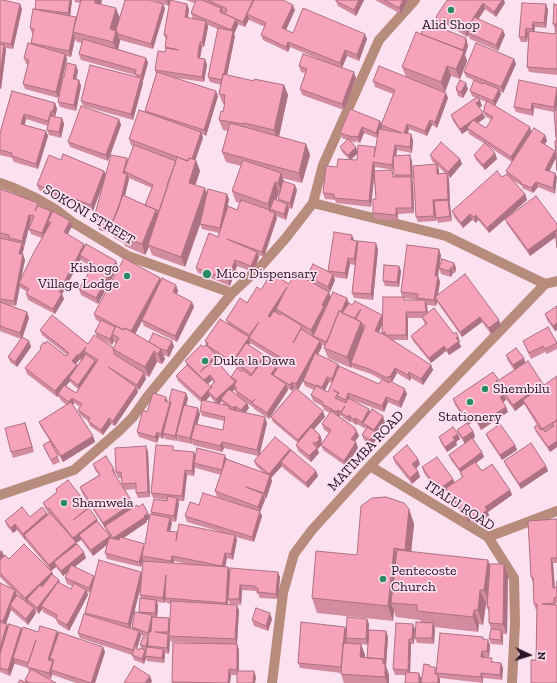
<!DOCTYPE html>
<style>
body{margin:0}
#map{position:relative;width:557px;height:683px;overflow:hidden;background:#fbe0f0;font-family:"Zilla Slab",serif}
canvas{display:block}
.north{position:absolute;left:509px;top:635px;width:40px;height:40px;-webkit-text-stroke:3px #fbe0f0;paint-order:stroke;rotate:94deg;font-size:11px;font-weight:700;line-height:16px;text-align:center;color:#2a1322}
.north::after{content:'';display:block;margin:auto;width:14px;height:18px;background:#2a1322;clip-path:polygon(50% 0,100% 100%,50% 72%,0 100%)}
</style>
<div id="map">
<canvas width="557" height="683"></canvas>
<div class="north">N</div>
</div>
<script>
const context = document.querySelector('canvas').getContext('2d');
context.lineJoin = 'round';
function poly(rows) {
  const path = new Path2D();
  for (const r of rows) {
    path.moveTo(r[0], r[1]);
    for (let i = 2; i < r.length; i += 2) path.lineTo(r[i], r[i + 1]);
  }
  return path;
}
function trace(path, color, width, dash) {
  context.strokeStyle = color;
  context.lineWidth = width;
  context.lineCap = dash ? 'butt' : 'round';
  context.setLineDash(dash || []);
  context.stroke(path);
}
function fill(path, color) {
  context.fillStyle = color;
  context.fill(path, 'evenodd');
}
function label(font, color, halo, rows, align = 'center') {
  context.font = font + ' "Zilla Slab",serif';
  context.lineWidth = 3.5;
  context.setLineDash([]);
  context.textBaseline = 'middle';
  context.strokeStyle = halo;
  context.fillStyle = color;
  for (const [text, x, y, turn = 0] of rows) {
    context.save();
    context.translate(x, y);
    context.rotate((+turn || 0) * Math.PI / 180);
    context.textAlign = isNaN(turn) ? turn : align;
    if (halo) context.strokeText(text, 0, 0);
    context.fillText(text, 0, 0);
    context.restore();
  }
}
const minor = poly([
 [0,183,14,188,36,198,55,209,72,222,128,256,232,293],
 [313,203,446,236,545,284],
 [370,466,488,537,514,578,515,623,512,683],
 [0,495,74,470,120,430,133,417,148,396,232,293,261,266,285,239,313,203,323,165,379,40,415,0],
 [488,537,557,511],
 [272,683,283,593,294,554,312,530,370,466,545,284,557,281]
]);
const wall = poly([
 [0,0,22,9,13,49,6,48,6,50,1,89,0,89],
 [72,0,70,16,76,17,80,3,75,2,74,0,102,0,101,4,120,17,160,3,152,0,171,0,189,9,188,18,193,19,191,13,195,2,195,1,194,3,186,0,283,0,295,10,286,30,293,33,367,39,359,61,347,56,342,68,356,78,344,110,302,95,300,89,305,73,301,72,299,66,330,64,290,47,288,52,263,40,261,35,265,27,249,20,249,19,245,27,237,24,238,25,234,34,235,36,227,75,254,81,284,85,288,95,279,137,306,144,310,155,302,183,282,178,284,181,297,190,292,209,289,208,289,209,286,220,276,216,277,218,264,257,258,255,259,257,253,272,237,266,230,286,198,273,196,268,218,237,219,233,202,229,200,224,201,223,185,267,152,255,149,247,145,255,125,246,124,243,114,238,112,233,99,230,97,224,98,220,97,219,95,214,102,187,93,211,39,190,37,185,61,160,104,171,106,174,127,158,128,161,133,146,131,145,129,139,145,112,145,111,156,74,155,70,165,52,166,48,165,47,166,40,164,35,170,4,169,6,163,4,165,9,153,49,120,40,120,41,118,49,146,58,148,63,143,81,142,81,143,83,133,120,83,106,81,101,136,76,135,75,81,60,79,54,82,43,77,42,75,39,71,57,66,56,67,59,63,77,64,77,78,71,76,80,79,80,81,86,76,111,60,107,58,102,62,79,58,98,25,89,23,84,28,64,26,64,24,58,31,44,31,43,33,34,32,33,30,28,35,9],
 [208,25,218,29,208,77,210,82,221,85,219,94,223,104,225,105,223,112,219,120,223,130,228,131,222,152,226,162,241,166,232,191,236,202,240,203,237,210,227,210,229,199,227,194,207,193,195,185,200,171,195,160,203,138,202,134,206,136,218,96,176,78,204,82,207,65,205,59,200,58,202,47,204,47,208,27],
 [129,178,152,188,145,205,125,196,129,179],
 [279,192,278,199,278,200,276,200],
 [336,0,364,0,356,16,338,6,336,1],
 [375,0,408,0,401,14],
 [447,0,505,3,496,17,485,9,478,19,505,35,498,51,470,39,468,35,467,37,446,24,444,27,438,23,436,17],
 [546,4,548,10,546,28,535,27,534,32,555,34,555,29,553,24,557,5,557,75,529,72,527,67,529,34,528,34,527,42,521,42,519,37],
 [421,34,466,38,468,46,465,55,467,61,460,79,451,76,445,92,448,98,437,128,432,125,427,136,409,129,408,134,413,140,412,153,397,150,396,156,412,161,412,180,413,182,414,213,398,214,398,220,375,219,373,213,376,199,374,178,371,207,336,203,335,200,325,199,323,193,337,167,350,160,342,152,340,147,347,140,342,138,340,133,380,121,382,124,393,94,375,87,373,81,406,77,402,67],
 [364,133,377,138,376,149,375,147,358,152,351,141,355,143,355,141,360,143],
 [358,153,357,160,351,160],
 [375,167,394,170,395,177,394,176,375,171],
 [514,59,516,64,503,93,500,91,501,94,495,106,532,132,545,135,547,141,545,144,556,155,556,138,554,112,534,108,533,116,516,112,514,107,557,88,557,105,556,110,557,110,557,171,556,157,549,171,555,194,538,187,533,193,522,188,522,186,512,180,525,194,527,200,508,217,556,237,530,256,507,224,505,219,489,233,478,220,476,223,472,220,463,228,454,217,452,211,507,174,506,171,512,162,488,146,495,153,497,159,485,170,476,160,474,155,485,144,469,134,468,130,462,134,453,121,451,115,476,98,472,96,470,91,479,82,466,77,464,72],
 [479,99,486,102,484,107,484,109,483,111,485,116,491,120,486,128,478,123,485,118,479,107,482,106],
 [456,88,468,89,463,98,458,96],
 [12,91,55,103,57,109,55,117,62,118,64,124,61,138,49,135,47,130,48,126,26,119,25,125,46,131,48,136,38,169,14,162,12,158,0,155,0,133],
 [119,119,121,125,108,161,70,147,68,142],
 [430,155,460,159,462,164,450,178,447,175,449,179,450,204,452,221,438,223,436,218,436,221,418,222,416,217,435,164,432,161],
 [438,166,445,173,439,174,439,170],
 [0,189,38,203,40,207,51,211,52,213,70,221,72,226,67,234,85,246,116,261,118,267,98,304,81,295,79,289,92,267,82,261,81,259,62,294,64,299,55,314,28,300,26,294,27,292,21,288,20,286,16,306,8,305,27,312,29,318,22,337,29,341,31,347,17,367,10,362,8,357,21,339,0,331],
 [31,220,32,221,29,229,31,234,42,238,21,278,25,260,22,254,24,248,23,246,24,247],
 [354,240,358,243,378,249,373,300,354,298,352,293,355,265,350,264,347,279,334,277,335,280,330,292,319,287,329,292,330,297,349,303,352,305,382,316,402,297,401,292,441,255,438,276,440,282,438,295,501,326,491,334,482,322,462,337,437,302,436,306,427,305,428,312,454,334,458,336,460,342,459,342,461,347,449,355,446,351,431,363,413,341,411,336,425,324,422,318,408,318,408,340,392,340,431,365,433,370,423,385,411,378,410,381,397,373,392,382,407,394,401,408,388,402,384,412,350,399,385,422,377,435,377,438,372,446,364,440,362,435,366,429,365,427,364,428,357,424,356,425,351,421,350,422,343,418,343,417,340,415,339,416,355,428,359,436,355,441,356,442,358,448,346,466,323,450,321,445,318,449,317,448,319,453,311,462,298,451,296,445,298,443,273,422,271,417,295,388,294,388,292,391,287,388,288,390,269,419,254,409,254,408,247,403,249,408,245,413,267,423,260,454,290,451,316,471,318,476,308,488,283,468,282,466,271,478,272,481,266,499,265,498,265,500,260,512,262,516,254,542,236,537,237,540,233,560,227,558,225,567,228,567,230,570,280,577,278,599,260,598,258,594,257,594,256,591,242,590,241,605,230,604,228,600,228,604,239,610,237,644,239,650,239,671,256,677,255,683,237,683,237,675,231,675,230,683,172,683,172,682,215,644,171,642,170,638,170,639,169,654,165,653,165,655,164,663,147,661,146,658,144,664,134,660,132,655,80,638,78,633,85,614,90,593,87,592,88,595,69,631,58,624,56,619,43,612,42,609,39,614,35,610,36,613,28,625,12,611,11,610,6,623,8,626,21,628,22,630,38,632,57,631,58,635,103,647,105,652,95,683,76,683,53,675,52,674,51,679,46,677,56,683,18,683,26,682,25,680,29,672,28,668,15,664,15,662,10,676,0,672,0,583,12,589,0,577,0,550,2,551,4,556,2,559,9,559,52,572,53,575,59,580,60,583,71,589,72,586,67,584,65,578,68,572,63,576,56,567,51,571,26,541,26,539,25,540,17,530,13,533,7,526,5,521,30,517,47,513,48,515,49,514,45,508,43,503,57,492,56,489,90,510,98,522,108,534,105,528,82,493,80,487,99,475,95,470,93,464,114,469,116,474,115,475,123,487,122,484,122,478,118,478,116,472,148,451,150,497,138,498,136,493,136,489,125,490,133,503,135,506,138,507,150,516,152,515,151,512,167,501,167,500,153,498,151,493,175,450,195,455,227,459,264,473,256,466,254,461,258,456,224,448,222,452,193,445,192,442,192,444,178,441,177,438,177,441,165,439,164,436,163,439,159,437,157,443,139,437,137,432,147,412,168,402,170,403,169,401,188,398,186,405,200,414,197,425,223,430,224,421,202,416,200,411,202,403,178,381,176,376,187,365,185,361,206,345,205,341,228,324,226,320,261,290,309,281,307,276,329,272,328,271],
 [404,298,418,300,405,300],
 [382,325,382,334,379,332],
 [303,330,313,336,315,331,313,337],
 [250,343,281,362,277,369,276,367,266,360,264,355,249,345],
 [321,345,325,346,324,348,328,358,351,368,352,366,353,368,371,374,382,380,379,384,339,367,338,364,318,354,322,347],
 [216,355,231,366,232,364,235,365,236,367,242,371,231,378,217,361,218,360],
 [212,380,214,383,211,385,211,388,208,384],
 [303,381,305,386,314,390,311,395,313,401,322,406,324,410,330,413,322,424,324,430,329,433,322,444,321,442,322,441,320,435,314,429,325,417,298,390],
 [329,382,332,383,328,392,325,390],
 [235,389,235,390,237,395,233,392],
 [210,396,216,404,205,401],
 [222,401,223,404,225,406,219,404],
 [195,467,196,468,221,475,215,491,217,497,229,501,199,505,185,516,187,522,218,531,177,534,170,531,172,523,171,521,176,522,179,503,178,501,184,501,187,475,194,476],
 [149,519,145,544,123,538,147,522,146,521],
 [81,540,93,556,107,544,105,553,107,559,141,567,143,561,142,573,94,577,74,567,86,558,76,543],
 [174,561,187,564,174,563],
 [140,589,140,595,141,598,140,613,132,627,133,629,130,628],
 [16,592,22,599,17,595],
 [166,600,167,603,171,604,170,621,169,618,157,617,158,605,157,602,165,603],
 [140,635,149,638,148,639,140,645,142,649,139,650,138,650,137,647,141,636],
 [454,263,456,268,455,273,453,273,451,277,441,274,439,268],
 [399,266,401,271,399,287,385,286,383,281],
 [160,278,161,280,176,285,178,291,177,294,194,307,177,342,144,326,142,321,135,334,149,342,174,346,169,357,163,355,165,359,162,364,157,362,149,377,145,375,146,379,139,390,137,389,138,392,115,426,111,424,103,435,90,426,88,421,80,415,78,410,80,407,74,403,73,405,93,436,95,442,63,462,54,448,60,462,53,465,45,450,43,445,50,441,41,427,39,422,66,405,60,399,58,396,57,397,27,374,25,368,41,350,40,347,45,344,66,356,67,355,42,335,40,330,88,344,97,338,95,332,100,322,96,320,94,314],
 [98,338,112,345,114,341,116,344,114,348],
 [80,359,81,360,77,366,76,364],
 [70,381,71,383,78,389,76,393,66,386],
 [557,306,557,330,555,331,547,320,545,314],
 [523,341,557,343,557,349,547,354,545,352,531,359,525,346],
 [506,355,525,362,544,385,557,376,557,447,550,452,536,432,534,427,537,425,524,404,515,411,505,398,506,400,503,402,506,407,508,412,481,430,475,420,468,425,455,405,453,399,498,381,514,370,508,361],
 [25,423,34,452,13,458,11,452],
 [457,430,473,431,475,437,473,438,484,457,476,463,482,471,510,490,512,495,488,512,489,516,476,525,471,520,468,522,448,494,447,490,440,495,424,473,422,467,453,479,455,483,462,478,460,472,451,460,449,455,465,444,459,435],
 [458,434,460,439,456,442,457,445,447,452,441,443,439,437],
 [486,434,515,445,517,450,502,460,488,439],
 [393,457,420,464,416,469,418,471,420,477,412,484,395,463],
 [504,461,546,466,548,471,521,489,506,466],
 [409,509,414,524,411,552,490,565,504,564,508,575,507,634,503,634,503,645,491,644,489,639,491,629,489,623,489,613,487,607,487,604,486,604,483,625,479,624,478,632,434,627,435,628,434,644,417,643,415,638,421,622,420,620,396,617,394,611,393,621,317,613,312,598,357,555],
 [557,519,557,563,553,563,555,587,557,587,557,581,557,603,556,603,556,605,536,660,537,610,536,610,534,604,533,583,531,577],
 [272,619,268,631,254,626,252,620],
 [367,619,369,624,368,645,361,644,365,655,364,658,367,658,386,631,388,637,386,666,389,675,389,683,344,683,341,674,341,673,300,668,298,663,345,627,346,631],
 [415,629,414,644,411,644,410,672,419,673,421,678,406,675,395,675,393,669],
 [484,639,490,645,489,657,484,657,484,658,494,662,501,663,503,668,502,680,483,678,483,683,440,678,440,683,421,683,431,667,435,667,436,670]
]);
const shadedWall = poly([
 [70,0,72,0,70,18,68,13],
 [95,0,102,0,99,13,95,3],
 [167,0,171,0,169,6,167,1],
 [253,0,257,0,247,14,249,19,245,27,243,22],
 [359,0,364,0,356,16,354,10],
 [403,0,408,0,401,14,399,8],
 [502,0,504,0,505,3,496,17,494,12],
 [483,3,485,9,469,34,468,33,468,35,467,37,465,31],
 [20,4,22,9,13,49,11,44],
 [163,4,165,9,153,49,151,44],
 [187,4,189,9,187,23,185,17],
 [546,4,548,10,546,28,544,23],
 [293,5,295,10,284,34,282,28],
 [116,8,120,18,116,31,120,41,117,53,113,42,110,29],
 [221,8,223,13,222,18,220,12],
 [444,18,446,24,444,27,442,22],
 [236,19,238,25,234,34,235,36,225,85,223,80,231,30],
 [206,21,208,27,204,47,202,42],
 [533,22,535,27,534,34,532,29],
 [526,28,528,34,527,42,525,37],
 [503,30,505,35,498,51,496,45],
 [73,33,75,39,71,57,69,51],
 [365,34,367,39,359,61,357,55],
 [466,38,468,46,465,55,467,61,460,79,456,69],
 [200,42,202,47,200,58,200,64,198,58,198,53],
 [288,42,290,47,288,52,286,47],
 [4,45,6,50,1,89,0,87,0,74],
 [345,50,347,56,342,68,340,63],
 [65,54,67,59,58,98,56,92],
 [146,58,148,63,143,81,141,76],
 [205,59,207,65,204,82,202,77],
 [514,59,516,64,503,93,501,87],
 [76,65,78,71,75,84,73,79],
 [447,66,451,76,445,92,441,82],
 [354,72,356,78,344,110,342,104],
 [141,78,143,83,133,120,131,114],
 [79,80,81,86,76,111,74,105],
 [466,83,468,89,463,98,461,92],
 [284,85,288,95,278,141,274,130],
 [499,89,501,94,495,106,493,101],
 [557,89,557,105,556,113,554,107],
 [216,91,218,96,206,136,204,130],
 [446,93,448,98,437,128,435,122],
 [480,100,482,106,478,108,476,103],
 [55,103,57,109,55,117,53,111],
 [532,103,534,108,533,116,531,110],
 [51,111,53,116,50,126,48,121],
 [483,113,485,118,469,129,467,128,468,130,462,134,460,129],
 [24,114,26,119,23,130,21,124],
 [62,118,64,124,61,138,59,132],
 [119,119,121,125,108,161,106,155],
 [430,120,432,125,427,136,425,131],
 [380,121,382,127,378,138,376,133],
 [407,124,409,129,406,138,404,133],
 [362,127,364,133,360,143,358,137],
 [530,127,532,133,513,163,511,157],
 [46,131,48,136,38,169,36,164],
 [201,132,203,138,193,167,191,162],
 [411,134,413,140,412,153,410,147],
 [545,135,547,141,543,147,541,142],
 [306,144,310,155,302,183,299,173],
 [395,145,397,150,394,170,392,165],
 [356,147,358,153,350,160,348,155],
 [555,151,557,156,547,176,545,170],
 [495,153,497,159,485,170,483,165],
 [410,155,412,161,413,180,411,175],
 [127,158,129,164,124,171,126,176,123,173],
 [460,159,462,164,450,178,448,172],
 [196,160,200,171,193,193,189,183],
 [373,162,375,167,371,207,369,201],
 [437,164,439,170,439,179,437,174],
 [104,171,106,176,93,211,91,205],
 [281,173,285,184,282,193,278,183],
 [447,173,449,179,450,204,448,199],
 [555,173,557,177,555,194,553,188],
 [127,174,129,179,116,231,113,228],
 [411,177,413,182,414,213,412,208],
 [275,182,279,192,273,210,270,209,272,214,269,211,270,210,268,204],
 [536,182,538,187,533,193,531,188],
 [295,185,297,190,292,209,290,203],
 [205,188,209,198,185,267,181,257],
 [227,194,229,199,222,234,220,228],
 [525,194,527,200,489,233,487,228],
 [433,200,435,205,436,221,434,216],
 [448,200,450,205,452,221,450,216],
 [287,204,289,209,286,220,284,214],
 [396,208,398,214,398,220,396,215],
 [156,210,160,220,148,245,149,247,145,255,142,244],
 [51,211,53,216,51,222,48,221,50,226,44,239,42,233],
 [275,213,277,218,264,257,262,252],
 [470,214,472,220,463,228,461,223],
 [29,215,31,220,24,247,22,241],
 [476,215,478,220,476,223,474,217],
 [70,221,72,226,66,238,64,232],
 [557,229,557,236,530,256,528,250],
 [352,235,354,240,351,240],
 [357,241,359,246,356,265,354,259],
 [22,243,24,248,21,259,19,254],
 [376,243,378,249,373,300,371,294],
 [84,244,86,249,80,255,81,259,62,294,64,299,55,314,53,309,59,292],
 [439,249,441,255,438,276,440,282,437,300,435,297,437,302,436,306,434,300,435,276],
 [257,252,259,257,253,272,251,266],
 [23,254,25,260,20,284,19,283,20,286,16,306,14,301],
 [348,258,350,264,347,279,345,273],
 [235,260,237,266,230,286,228,280],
 [116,261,118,267,98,304,96,298],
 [454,263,456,268,455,273,453,268],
 [399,266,401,271,399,287,397,282],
 [451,267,453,273,451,277,449,271],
 [333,274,335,280,330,292,328,287],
 [160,278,162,283,132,340,130,334],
 [176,285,178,291,175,298,173,292],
 [287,287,276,309,277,311,270,321,268,316],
 [329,292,331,298,325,308,326,312,313,336,311,330,322,305],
 [347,298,349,303,329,343],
 [425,300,427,305,428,318,426,312],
 [192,302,194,307,177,342,175,336],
 [27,312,29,318,22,339,20,333],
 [406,312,408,318,408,340,406,335],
 [382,315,384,321,377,336,375,331],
 [480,317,482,322,462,337,460,332],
 [499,320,501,326,491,334,489,328],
 [361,322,365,332,351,363,352,366,351,368,347,357],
 [557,323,557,330,555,331,553,326],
 [112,335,114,341,112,345,110,339],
 [458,336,460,342,459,342,461,347,449,355,447,350],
 [249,337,249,338,250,343,237,364,235,362,234,360],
 [29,341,31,347,17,367,15,362],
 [172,341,174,346,169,357,167,351],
 [320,341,322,347,298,390,296,384],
 [444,346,446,351,431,363,429,358],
 [86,347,84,351,85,356,81,360,79,355],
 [161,349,165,359,162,364,158,354],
 [154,351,157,362,149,377,145,367],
 [78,354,80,359,74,366,72,361],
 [216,355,218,360,202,377,200,372],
 [264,355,266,361,254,379,252,374],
 [524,358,526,364,515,371,513,365],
 [230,359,232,364,231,366,229,360],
 [95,361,97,366,80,391,78,385],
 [338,364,340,370,334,384,332,379],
 [77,365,79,370,69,378,70,381,59,395,58,394,58,396,57,397,55,391],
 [431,365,433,370,423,385,421,379],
 [276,367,278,372,273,375,274,377,271,374],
 [395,368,397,373,392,382,390,377],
 [409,372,411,378,410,381,408,375],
 [144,373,146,379,139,390,137,385],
 [210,375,212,380,206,386,204,380],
 [327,377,329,382,324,392,322,387],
 [235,382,237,388,234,385,235,389,223,400,221,399,222,401,218,405,216,399],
 [292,382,294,388,292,391,290,385],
 [286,384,288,390,269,419,267,413],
 [543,384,545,390,523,400,524,404,515,411,513,405],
 [136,387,138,392,115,426,113,421],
 [211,387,213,393,208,391,210,396,203,404,201,398],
 [405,389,407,394,401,408,399,402],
 [186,393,188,398,178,436,176,435,177,438,177,441,175,436],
 [348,393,350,399,348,405,346,400],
 [504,395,506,400,502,403,500,397],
 [166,397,168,402,165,401],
 [386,397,388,402,384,412,382,406],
 [72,398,74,403,71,408,69,402],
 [170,403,172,408,163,433,164,436,163,439,161,434],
 [247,403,249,408,243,416,241,410],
 [235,406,237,412,235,414,233,408],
 [506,407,508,412,481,430,479,424],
 [198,408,200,414,193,440,191,439,192,442,192,444,190,438],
 [369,409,371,415,363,423,364,428,362,422],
 [338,410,340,415,339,418,337,412],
 [323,411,325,417,300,445,298,440],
 [349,415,351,421,350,422,348,417],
 [473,415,475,420,468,425,466,419],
 [383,416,385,422,377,435,377,438,372,446,370,440,375,433,374,430],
 [265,417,267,423,259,456,257,450],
 [109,418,111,424,103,435,101,430],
 [355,418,357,424,356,425,354,420],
 [25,423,27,428,34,452,32,447],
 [355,428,359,436,353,444,351,439,354,429],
 [473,431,475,437,465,444,463,438],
 [157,432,159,437,157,443,155,437],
 [458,434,460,439,456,442,457,445,447,452,445,447,453,437],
 [320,435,322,441,321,442,322,444,318,449,316,443],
 [93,436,95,442,63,462,61,456],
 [557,441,557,447,550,452,548,447],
 [222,442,224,448,222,452,220,446],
 [356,442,358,448,346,466,344,461],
 [515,445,517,450,502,460,500,455],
 [146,446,148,451,150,497,148,492],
 [317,448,319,453,311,462,309,456],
 [290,449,292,455,281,462,282,466,271,478,272,481,266,499,264,493,270,476,269,474],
 [194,452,196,458,194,463,195,467,194,476,192,471],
 [482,452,484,457,461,474,459,469],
 [225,455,227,460,224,475,222,470],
 [418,459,420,464,414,470,412,464],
 [546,466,548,471,521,489,519,484],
 [185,470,187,475,184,501,182,496],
 [316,471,318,476,308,488,306,483],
 [418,471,420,477,412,484,410,478],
 [453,479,455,484,446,488,447,490,440,495,438,490],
 [510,490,512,495,488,512,489,516,476,525,474,520,485,507],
 [263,494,265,500,260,512,262,516,254,542,252,537,260,511,258,507],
 [177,498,179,503,176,522,174,516],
 [133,503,135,508,105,526,105,528,103,523],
 [409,509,414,524,410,564,405,550],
 [47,513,49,519,24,535,26,539,25,540,23,534],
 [148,513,150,518,146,521,147,522,115,544,113,538],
 [469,514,471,520,468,522,466,517],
 [170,518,172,523,169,536,167,531],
 [97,519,99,525,79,535,81,540,76,543,78,548,54,562,56,567,51,571,49,565,75,543,73,538],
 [15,524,17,530,13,533,11,528],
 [235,535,237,540,233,560,231,554],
 [110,536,112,541,93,556,91,550],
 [144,545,142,556,143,559,141,567,139,562],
 [394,548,399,562,391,603,394,611,393,621,388,606],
 [2,551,4,556,0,561,0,553],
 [84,552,86,558,63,576,61,571],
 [225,553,227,558,224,572,222,566],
 [172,556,174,561,173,567,171,561],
 [551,558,553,563,555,593,553,588],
 [488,560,493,574,490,604,484,590],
 [504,564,508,575,507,634,503,624],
 [228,567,230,573,228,599,228,608,226,603],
 [52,572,54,577,27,599,28,602,27,604,25,598],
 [141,572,143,577,130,630,128,624],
 [278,572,280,577,278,599,276,594],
 [166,575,165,598,166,600,165,603,163,598],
 [94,576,96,581,91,593,89,588],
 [59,580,61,586,41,606,42,609,39,614,37,608],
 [240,585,242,590,241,605,239,599],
 [15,590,17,596,10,605,11,610,5,627,3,621],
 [86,590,88,595,69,631,67,625],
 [480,590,486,604,483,625,478,610],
 [156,600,158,605,157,619,155,613],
 [237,605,239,610,237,644,239,650,239,675,237,670,237,645,235,639],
 [34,608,36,613,28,625,26,619],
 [474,610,479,624,478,632,473,617],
 [270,613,272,619,268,631,266,626],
 [152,615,154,620,150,638,148,633],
 [169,618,171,624,170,636,168,632],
 [367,619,369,624,368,645,366,639],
 [433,623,435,628,434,644,432,638],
 [7,624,9,629,0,659,0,648],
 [413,624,415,629,414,644,412,639],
 [345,627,347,632,343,673,341,667],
 [21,628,23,633,13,658,15,662,10,676,8,670],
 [501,630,503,636,503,645,501,640],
 [57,631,59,637,50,658,51,661,48,660],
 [139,631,141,636,135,655,133,650],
 [386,631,388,637,386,666,389,675,389,683,387,683,385,677,383,664],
 [168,634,170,639,169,654,167,648],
 [148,639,148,646,149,649,148,652,146,646],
 [409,639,411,644,410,676,408,670],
 [488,640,490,645,489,657,487,651],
 [361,644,365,655,364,668,360,657],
 [103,647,105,652,95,683,91,683],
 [163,649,165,655,164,663,162,658],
 [145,650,147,656,145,656,146,658,144,664,142,659],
 [482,651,484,657,483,663,481,657],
 [53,661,55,667,51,670,52,674,51,679,49,673],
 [501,663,503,668,502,680,500,675],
 [229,669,231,675,230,683,228,683],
 [254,671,256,677,255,683,253,683],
 [419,673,421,678,421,683,419,683],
 [481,673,483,678,483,683,481,677],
 [438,675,440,680,440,683,438,683],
 [150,676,152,681,151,683,145,683]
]);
const building = poly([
 [0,0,3,0,20,4,11,44,0,42,0,0],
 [36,0,70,0,68,13,35,9,36,0],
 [81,0,95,0,95,3,116,8,110,29,116,31,113,42,73,32,81,0],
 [125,0,150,0,163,4,151,44,118,34,116,30,125,0],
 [170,0,187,4,185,17,206,21,202,42,200,42,198,53,198,58,205,59,202,77,155,70,158,51,165,52,166,48,179,50,165,47,167,35,164,35,170,0],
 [196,0,202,0,221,8,220,12,236,19,231,30,191,13,196,0],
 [208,0,253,0,243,22,225,14,227,9,208,0],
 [254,0,283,0,293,5,282,28,293,33,303,8,365,34,357,55,345,50,340,63,288,42,286,47,261,35,266,23,247,14,254,0],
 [336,0,359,0,354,10,336,1,336,0],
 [384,0,403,0,399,8,384,0],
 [447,0,502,0,494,12,483,3,465,31,444,18,442,22,436,17,447,0],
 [522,3,546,4,544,23,533,22,532,29,526,28,525,37,519,37,522,3],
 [554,4,557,5,557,24,553,24,554,4],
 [33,9,76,17,73,32,73,33,69,51,31,43,34,29,30,28,33,9],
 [474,17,503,30,496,45,468,33,474,17],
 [426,22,466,38,465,40,466,41,463,50,421,34,426,22],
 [556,25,557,25,557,69,527,67,529,31,555,34,556,25],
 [218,28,233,31,224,74,223,74,222,80,208,77,218,28],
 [416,32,464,51,456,69,447,66,441,82,402,67,416,32],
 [83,39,146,58,141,76,135,74,136,70,79,54,83,39],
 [28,43,65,54,56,92,23,84,29,60,24,58,28,43],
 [476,43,514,59,501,87,464,72,476,43],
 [0,44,4,45,0,74,0,44],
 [303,54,354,72,342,104,300,89,307,69,299,66,303,54],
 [67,63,76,65,73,79,79,80,74,105,58,102,63,77,64,77,67,63],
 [90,65,141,78,131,114,81,101,90,65],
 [379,66,446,93,435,122,430,120,425,131,407,124,404,133,411,134,410,147,395,145,392,165,373,162,369,201,334,198,334,194,323,193,326,166,337,167,338,159,357,160,358,145,375,147,374,157,379,129,402,133,381,125,395,90,373,81,379,66],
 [157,72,216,91,204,130,145,111,157,72],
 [223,74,254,81,254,79,284,85,274,130,244,123,244,124,219,120,221,111,223,112,225,102,224,102,225,95,219,94,223,74],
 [460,80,466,83,461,92,456,90,457,89,456,88,460,80],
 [474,80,483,84,484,83,499,89,493,101,470,91,474,80],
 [519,80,557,88,554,107,532,103,531,110,514,107,519,80],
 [12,91,55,103,53,111,51,111,48,121,24,114,21,124,46,131,36,164,12,156,12,153,0,150,0,133,12,91],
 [477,97,480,100,476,103,483,113,460,129,451,115,477,97],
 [487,101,530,127,511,157,467,128,473,120,486,128,493,117,483,111,485,108,484,107,487,101],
 [81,106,119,119,106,155,68,142,81,106],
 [350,109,380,121,376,133,362,127,358,137,353,136,353,137,340,133,350,109],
 [139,110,201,132,192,159,189,158,188,161,129,139,139,110],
 [554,110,557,110,557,138,556,138,554,110],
 [50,116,62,118,59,132,47,130,50,116],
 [230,123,306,144,299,173,222,152,230,123],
 [534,128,545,135,541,142,555,151,545,170,555,173,553,188,536,182,531,188,520,183,521,182,506,171,534,128],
 [348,139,356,147,348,155,340,147,348,139],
 [557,140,557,171,555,141,557,140],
 [441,142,460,159,448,172,430,155,441,142],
 [485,143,495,153,483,165,474,155,485,143],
 [134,145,176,161,167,185,168,185,159,211,145,205,153,185,124,171,134,145],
 [63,154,104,171,91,205,37,185,49,155,61,160,63,154],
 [111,155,127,158,123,173,127,174,119,207,110,228,97,224,99,215,95,214,111,155],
 [410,155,411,175,394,175,393,156,410,155],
 [177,157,188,161,189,158,196,160,189,183,205,188,181,257,148,245,177,157],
 [243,160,281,173,278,183,275,182,268,204,232,191,243,160],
 [437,164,437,174,447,173,448,199,433,200,434,216,416,217,413,166,437,164],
 [392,170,393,177,411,177,412,208,396,208,396,215,373,213,373,199,376,199,374,171,392,170],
 [497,171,502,177,507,174,525,194,487,228,476,215,474,217,470,214,461,223,452,211,497,171],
 [283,181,295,185,290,203,278,199,283,181],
 [0,189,38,203,35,211,38,206,51,211,42,233,29,229,34,216,29,215,22,241,9,238,9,235,0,233,0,189],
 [208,189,227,194,220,228,200,224,208,189],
 [123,195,156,210,142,244,121,236,122,233,110,228,123,195],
 [536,196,557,224,557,229,528,250,505,219,536,196],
 [274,199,287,204,284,214,270,209,274,199],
 [241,200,270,210,269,211,275,213,262,252,227,239,257,252,251,266,235,260,228,280,196,268,209,233,218,237,228,206,237,210,241,200],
 [448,200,450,216,436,218,434,201,448,200],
 [53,211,70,221,64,232,84,244,59,292,62,293,53,309,26,294,29,289,19,283,33,254,51,222,48,221,53,211],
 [555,231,557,231,557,248,555,231],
 [334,232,352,235,351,240,357,241,354,259,348,258,345,273,328,271,334,232],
 [0,238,22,243,19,254,23,254,14,301,0,299,0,238],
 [358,241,376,243,371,294,352,293,358,241],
 [86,244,116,261,96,298,79,289,94,264,80,255,86,244],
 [407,245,439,249,435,276,438,276,434,300,417,298,418,294,401,292,407,245],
 [124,258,160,278,131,331,125,328,124,330,116,326,94,314,124,258],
 [442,259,454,263,453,268,451,267,449,271,439,268,442,259],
 [313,264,333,274,328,287,307,276,313,264],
 [384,265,399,266,397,282,383,281,384,265],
 [271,273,289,284,295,273,329,292,322,305,324,306,311,330,276,309,287,287,268,316,270,317,274,311,280,315,281,313,302,326,293,343,301,329,320,341,296,384,292,382,290,385,273,375,283,359,249,338,259,322,249,335,226,320,240,298,247,303,257,287,261,290,271,273],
 [465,274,499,320,489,328,480,317,460,332,435,297,465,274],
 [162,278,176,285,173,292,192,302,175,336,142,320,162,278],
 [333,292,347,298,341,312,339,311,327,342,313,336,333,292],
 [383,297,404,297,404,300,425,300,426,312,406,312,406,335,385,335,385,332,382,333,383,297],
 [355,301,382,315,375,331,383,334,431,365,421,379,409,372,408,375,395,368,390,377,388,376,387,378,369,369,351,363,365,326,363,325,361,322,356,319,361,309,354,318,342,313,349,303,352,305,355,301],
 [0,302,27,312,20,333,0,326,0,302],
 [557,306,557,323,553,326,545,314,557,306],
 [434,308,454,334,456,332,458,336,456,338,459,341,447,350,444,346,429,358,411,336,427,323,422,317,434,308],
 [339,311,361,322,347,357,324,348,339,311],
 [52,315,88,344,94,335,114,348,113,349,114,352,114,354,144,373,137,385,108,367,136,387,113,421,109,418,101,430,88,421,90,418,78,410,82,404,72,398,69,402,58,394,64,385,76,393,98,360,84,351,86,347,79,355,78,354,72,361,77,365,55,391,25,368,41,349,40,347,44,342,45,344,47,341,66,356,69,353,40,330,52,315],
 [220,319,249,337,234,360,230,359,229,360,207,345,208,343,205,341,220,319],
 [101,320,115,327,112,334,112,335,110,339,95,332,101,320],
 [116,326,124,330,125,328,161,349,158,354,154,351,145,367,113,349,119,338,112,334,116,326],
 [548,327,557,343,545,349,543,346,529,353,523,341,548,327],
 [153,333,172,341,167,351,161,349,149,342,153,333],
 [22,337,29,341,15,362,8,357,22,337],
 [246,343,264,355,252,374,234,361,246,343],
 [201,345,203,347,206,345,216,355,200,372,215,359,235,382,216,399,208,391,212,387,211,385,215,382,212,378,213,378,210,375,204,380,185,361,201,345],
 [516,348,524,358,513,365,506,355,516,348],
 [315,353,338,364,332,379,327,377,322,387,316,385,316,386,303,381,315,353],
 [86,354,95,361,78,385,69,378,86,354],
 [264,359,276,367,271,374,286,384,267,413,252,403,255,399,252,402,235,390,237,388,234,385,237,381,231,377,237,368,242,372,243,370,251,376,264,359],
 [528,361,543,384,513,405,499,386,504,395,500,397,506,407,479,424,473,415,466,419,453,399,493,372,498,379,496,381,496,382,528,361],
 [187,365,211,387,201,398,176,376,187,365],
 [339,366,379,384,382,379,389,383,390,381,405,389,399,402,386,397,382,406,348,393,346,400,337,396,339,393,333,390,338,393,335,398,346,403,348,398,369,409,362,422,355,418,354,420,349,415,348,417,341,413,345,406,341,412,338,410,337,412,322,404,323,402,311,395,316,386,328,392,339,366],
 [557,376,557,420,542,429,523,400,557,376],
 [296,388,323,411,298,440,271,417,296,388],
 [172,389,186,393,175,436,163,433,171,402,169,401,172,389],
 [229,389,247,403,241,410,235,406,233,408,221,399,229,389],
 [153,393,166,397,165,401,170,403,161,434,157,432,155,437,137,432,143,410,147,412,153,393],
 [202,400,229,406,229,409,265,417,257,450,222,442,220,446,191,439,195,424,223,430,225,417,200,411,202,400],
 [71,402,93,436,61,456,39,422,71,402],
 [184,405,198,408,190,438,176,435,184,405],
 [372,409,383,416,374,430,363,423,372,409],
 [331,411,355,428,354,429,357,431,351,439,356,442,344,461,321,445,331,430,322,424,331,411],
 [557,420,557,441,548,447,534,427,537,425,541,430,543,429,545,432,554,426,552,424,557,420],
 [25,423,32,447,11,452,5,428,25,423],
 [467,423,473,431,463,438,457,430,467,423],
 [500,424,515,445,500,455,486,434,500,424],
 [311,427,320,435,318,438,320,439,316,443,314,442,313,444,317,448,309,456,296,445,311,427],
 [367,427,375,432,370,440,362,435,367,427],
 [453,427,458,434,453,437,455,440,445,447,439,437,453,427],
 [275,437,290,449,269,474,254,461,275,437],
 [472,438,482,452,459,469,449,455,472,438],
 [50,441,58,456,51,460,43,445,50,441],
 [531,443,546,466,519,484,504,461,531,443],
 [156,445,173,446,173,450,194,452,192,471,185,470,182,496,151,493,156,445],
 [407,445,418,459,412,464,418,471,410,478,393,457,407,445],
 [146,446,148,492,136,493,136,483,122,484,121,472,116,472,115,448,146,446],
 [197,448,225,455,222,470,194,463,197,448],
 [291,450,316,471,306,483,281,462,291,450],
 [106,456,114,469,112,470,133,503,103,523,80,487,100,475,93,464,106,456],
 [437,457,453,479,438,490,422,467,437,457],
 [226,459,270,475,264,493,246,487,263,494,258,507,215,491,226,459],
 [475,462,482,471,492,464,510,490,485,507,487,510,474,520,469,514,466,517,446,488,463,477,460,472,475,462],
 [68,480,89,507,73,520,89,508,97,519,73,538,49,508,48,509,43,503,57,492,56,489,68,480],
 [203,493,260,511,252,537,185,516,190,502,199,505,203,493],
 [168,496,177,498,174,516,151,512,154,499,167,501,168,496],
 [386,497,404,503,409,509,405,550,394,548,388,606,312,598,316,551,357,555,361,506,372,498,386,497],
 [143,504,148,513,144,516,145,517,113,538,105,526,137,505,138,507,143,504],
 [22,507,30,517,42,507,47,513,23,534,15,524,11,528,5,521,22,507],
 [50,513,76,542,49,565,24,535,50,513],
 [150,514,170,518,167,531,177,532,176,541,179,524,235,535,231,554,225,553,222,566,172,556,171,561,142,556,144,545,139,562,105,553,109,538,119,540,120,537,145,544,150,514],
 [557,519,557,558,551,558,553,588,557,587,557,581,557,597,554,598,554,603,542,604,557,605,557,683,531,683,531,660,536,660,537,604,534,604,533,577,531,577,528,521,557,519],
 [97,521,110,536,91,550,79,535,97,521],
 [24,544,52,572,25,598,0,573,0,560,5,555,9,559,24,544],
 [77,544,84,552,61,571,54,562,77,544],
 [397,550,488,560,484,590,480,590,478,610,474,610,473,617,417,611,417,605,391,603,397,550],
 [99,560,141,572,128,624,85,613,99,560],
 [143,561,228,567,226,603,165,598,166,575,163,598,140,595,143,561],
 [490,564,504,564,503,624,489,623,489,607,487,607,490,564],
 [71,565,94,576,89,588,65,578,71,565],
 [230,568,278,572,276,594,258,592,258,588,255,588,255,586,240,585,239,599,228,599,230,568],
 [52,574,59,580,37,608,27,599,40,585,42,587,52,574],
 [58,582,71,589,74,583,86,590,67,625,56,619,57,615,41,606,58,582],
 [0,583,15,590,3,621,0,620,0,583],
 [17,595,34,608,26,619,10,605,17,595],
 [140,598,156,600,155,613,139,612,140,598],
 [171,601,237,605,235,639,169,636,171,601],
 [256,608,270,613,266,626,252,620,256,608],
 [135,612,152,615,148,633,132,627,135,612],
 [84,614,139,631,133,650,78,633,84,614],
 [152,617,169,618,168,632,155,632,168,634,167,648,148,646,148,639,146,646,140,645,143,637,148,639,149,632,151,632,152,617],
 [347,617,367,619,366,639,346,638,347,617],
 [0,622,7,624,0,648,0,622],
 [301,622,345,627,341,667,298,663,301,622],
 [416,622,433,623,432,638,415,638,416,622],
 [396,623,413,624,412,639,409,639,408,670,393,669,396,623],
 [9,624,21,628,8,670,0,668,0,654,9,624],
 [40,626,57,631,48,660,53,661,49,673,27,667,36,640,28,663,13,658,23,627,38,632,40,626],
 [491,629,501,630,501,640,489,639,491,629],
 [369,630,386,631,384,662,383,659,367,658,369,630],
 [59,632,103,647,91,683,51,670,54,660,50,658,59,632],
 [440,633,483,637,483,639,488,640,487,651,482,651,481,657,492,658,491,662,501,663,500,675,481,673,481,677,436,673,440,633],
 [173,643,237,644,237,670,229,669,228,683,172,682,173,643],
 [343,643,361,644,360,657,383,659,383,664,385,664,385,677,341,674,343,643],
 [135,646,137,647,137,649,139,650,140,648,145,650,142,659,132,655,135,646],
 [147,647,163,649,162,658,145,656,147,647],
 [424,664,430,665,430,667,435,667,435,674,438,675,438,683,421,683,424,664],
 [134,666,150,676,145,683,124,683,134,666],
 [31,669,56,683,30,683,25,680,31,669],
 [237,671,254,671,253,683,237,683,237,671],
 [406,672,419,673,419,683,405,683,406,672],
 [20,680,28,683,18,683,20,680]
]);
const markers = [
 [451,10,4,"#2b8a62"],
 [207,274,5,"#2b8a62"],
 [127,276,4,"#2b8a62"],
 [205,361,4,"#2b8a62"],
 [485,389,4,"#2b8a62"],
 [470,402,4,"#2b8a62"],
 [64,503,4,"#2b8a62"],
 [383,579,4,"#2b8a62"]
];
const poiNames = [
 ["Alid Shop",451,25,"center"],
 ["Kishogo",119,268,"right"],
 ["Village Lodge",119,284,"right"],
 ["Mico Dispensary",216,274],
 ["Duka la Dawa",213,361],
 ["Shembilu",493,389],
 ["Stationery",470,417,"center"],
 ["Shamwela",72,503],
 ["Pentecoste",391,571],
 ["Church",391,587]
];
const streetNames = [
 ["SOKONI STREET",89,215,31],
 ["MATIMBA ROAD",366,451,-47],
 ["ITALU ROAD",460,506,33]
];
trace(minor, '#b78c7c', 10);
fill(wall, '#d38ba0');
fill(shadedWall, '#ac7182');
fill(building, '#f5a2ba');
trace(building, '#ac7182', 1);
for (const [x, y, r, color] of markers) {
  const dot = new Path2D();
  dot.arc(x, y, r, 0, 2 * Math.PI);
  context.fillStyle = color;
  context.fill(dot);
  trace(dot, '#fbe0f0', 1.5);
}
label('14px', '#2a1322', '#fbe0f0', poiNames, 'left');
label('14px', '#2a1322', '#fbe0f0', streetNames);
</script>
